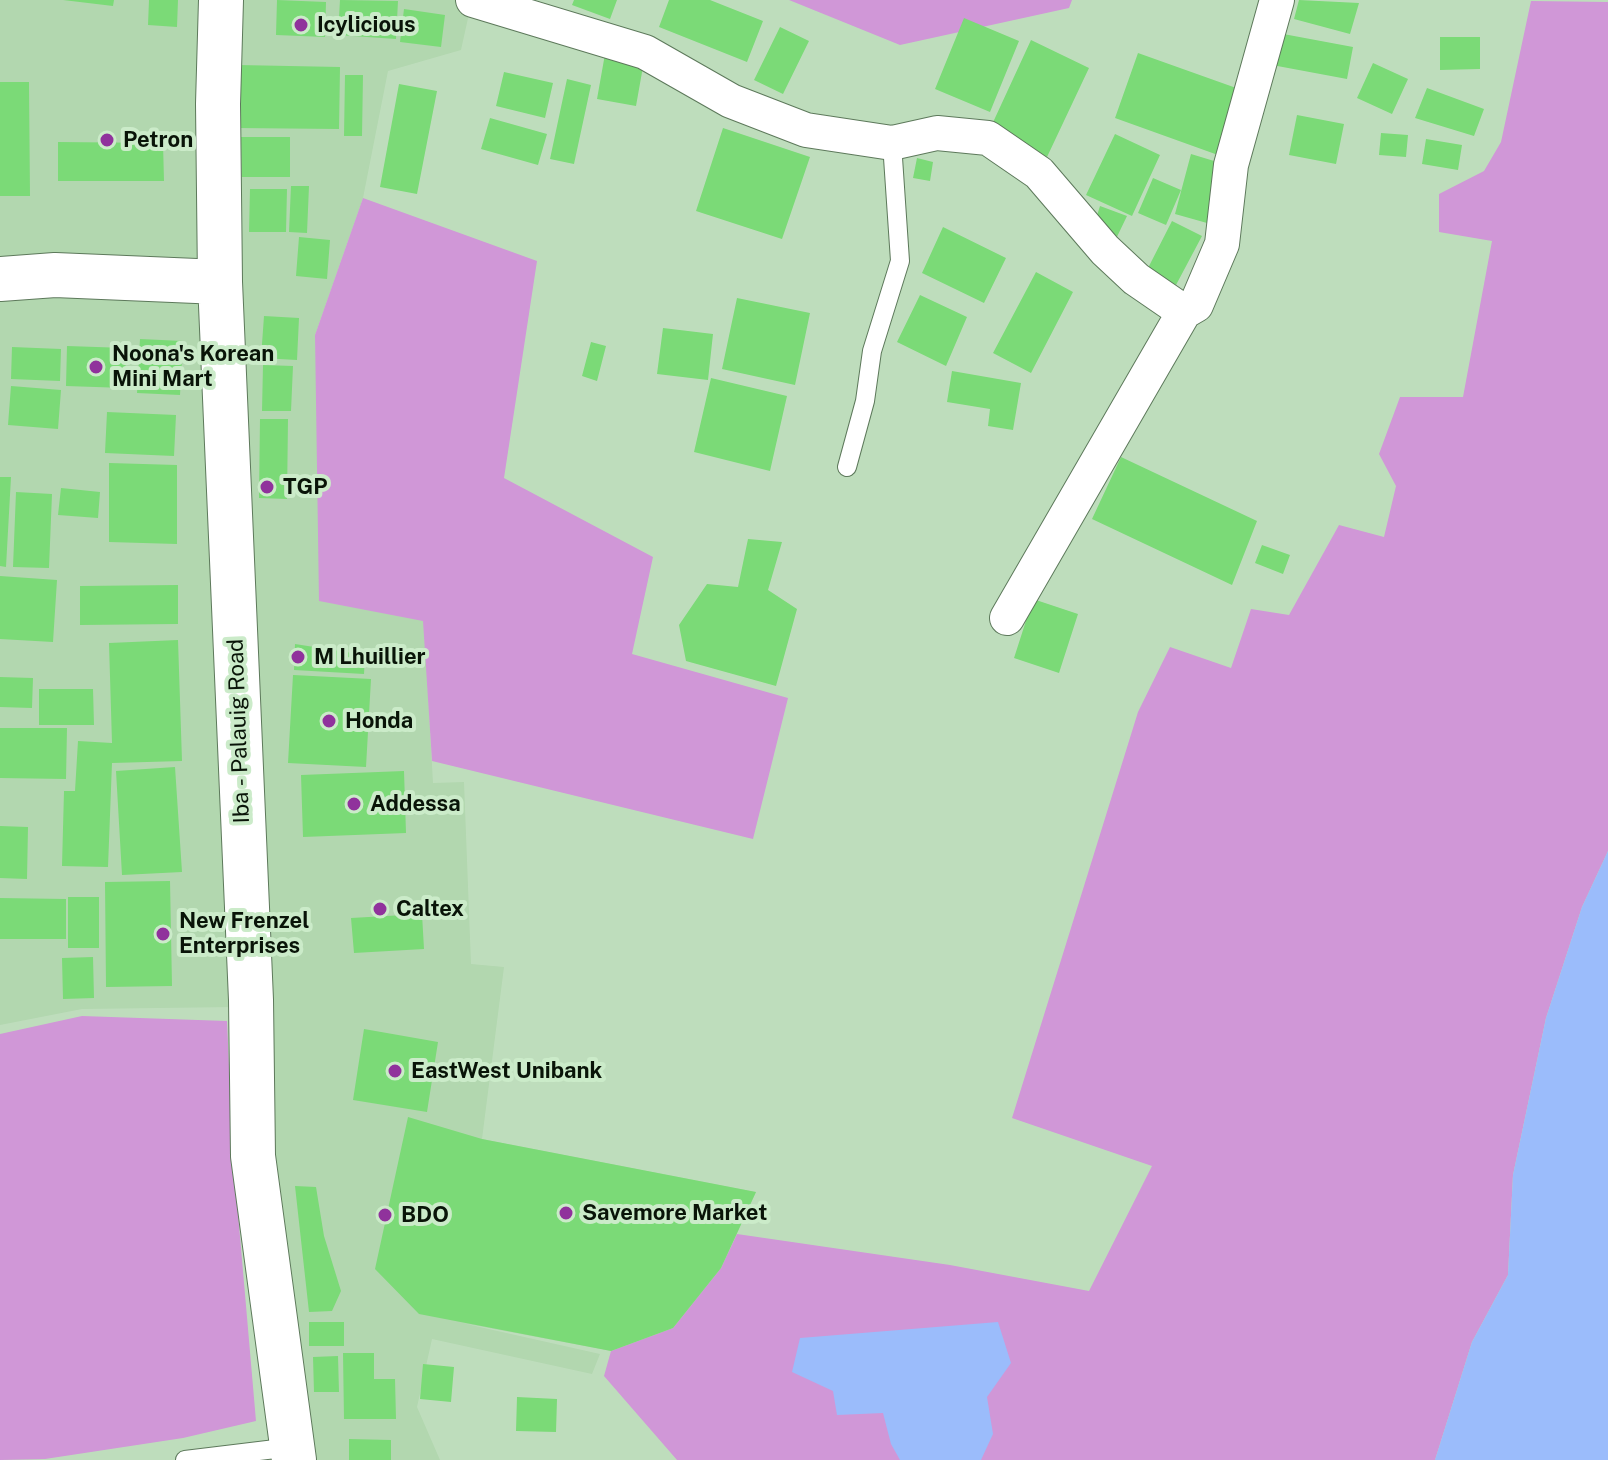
<!DOCTYPE html>
<style>
body{margin:0}
canvas{display:block;background:#beddbc}
</style>
<canvas width="1608" height="1460"></canvas>
<script>
const context = document.querySelector('canvas').getContext('2d');
context.lineJoin = 'round';
function fill(path, color) {
  context.fillStyle = color;
  context.fill(path, 'evenodd');
}
function poly(rows) {
  const path = new Path2D();
  for (const r of rows) {
    path.moveTo(r[0], r[1]);
    for (let i = 2; i < r.length; i += 2) path.lineTo(r[i], r[i + 1]);
  }
  return path;
}
function trace(path, color, width, dash) {
  context.strokeStyle = color;
  context.lineWidth = width;
  context.lineCap = dash ? 'butt' : 'round';
  context.setLineDash(dash || []);
  context.stroke(path);
}
function label(font, color, halo, rows, align = 'center') {
  context.font = font + ' "Public Sans",sans-serif';
  context.lineWidth = 8;
  context.setLineDash([]);
  context.textBaseline = 'middle';
  context.strokeStyle = halo;
  context.fillStyle = color;
  for (const [text, x, y, turn = 0] of rows) {
    context.save();
    context.translate(x, y);
    context.rotate((+turn || 0) * Math.PI / 180);
    context.textAlign = isNaN(turn) ? turn : align;
    if (halo) context.strokeText(text, 0, 0);
    context.fillText(text, 0, 0);
    context.restore();
  }
}
const built = poly([
 [0,0,472,0,461,50,388,71,363,198,315,335,424,621,433,783,464,782,471,964,504,967,482,1139,756,1192,721,1268,673,1328,611,1351,462,1323,600,1354,592,1374,432,1339,417,1407,440,1460,280,1460,236,1007,82,1009,0,1025]
]);
const green = poly([
 [789,0,1072,0,1069,8,900,45],
 [1531,1,1608,2,1608,851,1582,907,1546,1018,1513,1175,1508,1275,1472,1342,1435,1460,677,1460,604,1376,611,1351,673,1328,721,1268,737,1234,950,1265,1089,1291,1152,1166,1012,1118,1138,712,1170,647,1231,668,1251,609,1289,615,1339,525,1384,537,1396,486,1379,454,1400,397,1463,397,1492,241,1439,232,1439,194,1484,171,1501,142],
 [363,198,537,261,504,478,653,557,632,654,788,698,753,839,432,761,423,621,319,601,315,335],
 [82,1016,227,1021,233,1156,256,1421,183,1438,45,1459,0,1460,0,1034]
]);
const water = poly([
 [1608,851,1608,1460,1435,1460,1472,1342,1508,1275,1513,1175,1546,1018,1582,907],
 [998,1322,1011,1363,987,1397,993,1434,981,1460,900,1460,891,1444,883,1413,837,1415,833,1391,792,1372,800,1338]
]);
const building = poly([
 [63,0,114,0,113,6],
 [149,0,178,0,177,27,148,25],
 [277,0,326,2,325,37,276,35],
 [340,0,398,1,396,39,338,35],
 [574,0,617,0,610,19,572,5],
 [669,0,710,0,763,21,747,62,659,27],
 [1299,0,1359,3,1350,34,1294,19],
 [404,9,445,15,441,47,400,42],
 [964,18,1019,41,990,112,935,89],
 [780,27,809,41,783,94,754,80],
 [1278,33,1353,47,1347,79,1272,65],
 [1440,37,1480,37,1480,69,1440,70],
 [1031,40,1089,68,1047,157,989,131],
 [1138,53,1239,89,1218,155,1115,118],
 [605,54,644,61,636,106,597,99],
 [1373,63,1408,79,1392,114,1357,98],
 [238,65,340,67,339,129,237,128],
 [504,72,553,83,545,118,496,106],
 [345,75,363,75,362,136,344,136],
 [567,79,591,85,574,164,550,159],
 [0,82,29,82,30,196,0,196],
 [399,84,437,91,417,194,380,187],
 [1427,88,1484,109,1474,136,1415,118],
 [1297,115,1344,124,1336,164,1289,155],
 [490,118,547,134,538,165,481,149],
 [723,128,810,157,782,239,696,211],
 [1381,133,1408,135,1406,157,1379,155],
 [1115,134,1160,155,1132,216,1086,195],
 [241,137,290,137,290,177,242,177],
 [1426,139,1462,145,1458,170,1422,164],
 [58,142,163,143,164,181,58,181],
 [1191,154,1224,164,1207,223,1175,214],
 [917,158,933,162,930,181,913,178],
 [1153,178,1181,190,1166,225,1138,213],
 [291,186,309,186,307,233,289,232],
 [250,189,287,189,286,232,249,232],
 [1100,206,1127,216,1114,243,1093,228],
 [1172,221,1202,236,1176,285,1147,270],
 [943,227,1006,258,984,303,922,273],
 [299,237,330,240,327,279,296,276],
 [1036,272,1073,292,1031,373,993,353],
 [920,295,967,317,946,366,897,342],
 [737,298,810,313,795,385,722,369],
 [264,316,299,318,297,360,261,358],
 [663,328,713,334,708,380,657,374],
 [140,339,183,341,180,395,137,393],
 [591,342,606,346,597,381,582,376],
 [67,346,126,348,125,388,66,386],
 [12,347,61,349,60,381,11,379],
 [263,365,293,366,291,411,262,411],
 [952,371,1021,383,1013,430,988,426,990,409,947,402],
 [711,378,787,396,770,471,694,452],
 [11,386,61,390,58,429,8,425],
 [107,412,176,415,174,456,105,453],
 [260,419,288,419,287,499,259,498],
 [1121,457,1257,521,1232,585,1092,519],
 [109,463,177,465,177,544,109,542],
 [0,477,11,477,6,567,0,566],
 [61,488,100,492,98,518,58,515],
 [16,492,52,494,49,568,13,567],
 [748,539,782,542,768,590,797,609,776,686,686,661,679,625,707,584,738,587],
 [1262,545,1290,555,1283,574,1255,563],
 [0,576,57,580,53,642,0,639],
 [178,585,178,624,80,625,80,586],
 [1033,599,1078,614,1059,673,1014,658],
 [178,640,182,761,112,763,108,867,62,866,64,791,75,791,78,741,112,743,109,643],
 [295,644,365,655,364,674,294,670],
 [293,675,371,679,366,767,288,763],
 [0,677,33,678,32,708,0,707],
 [39,689,93,689,94,725,39,725],
 [0,728,67,728,66,779,0,778],
 [175,767,182,872,122,875,116,771],
 [404,771,406,833,303,837,301,775],
 [0,826,28,827,27,879,0,878],
 [170,881,172,986,106,987,105,882],
 [68,897,99,897,99,948,68,948],
 [0,898,66,899,66,939,0,939],
 [422,914,424,949,354,953,351,918],
 [93,957,94,998,63,999,62,958],
 [364,1029,438,1042,427,1112,353,1100],
 [408,1117,482,1139,756,1192,721,1268,673,1328,611,1351,419,1314,375,1269],
 [295,1186,316,1187,324,1236,341,1291,332,1311,309,1312],
 [309,1322,344,1322,344,1346,309,1346],
 [343,1353,374,1353,374,1379,395,1379,396,1419,344,1419],
 [338,1356,339,1392,314,1392,313,1357],
 [423,1364,454,1367,451,1402,420,1399],
 [517,1397,557,1399,556,1432,516,1431],
 [349,1439,391,1440,391,1460,349,1460]
]);
const lane = poly([
 [847,467,865,401,872,351,900,261,892,143],
 [185,1460,292,1447]
]);
const street = poly([
 [473,0,645,52,731,101,806,130,892,143,937,133,988,138,1039,173,1105,250,1136,279,1184,312,1196,305,1222,244,1231,165,1277,0],
 [1007,618,1184,312]
]);
const secondary = poly([
 [221,0,218,104,220,282,251,1000,253,1156,294,1460],
 [0,279,55,275,220,282]
]);
const markers = [
 [301,25,8,"#90329c"],
 [107,140,8,"#90329c"],
 [96,367,8,"#90329c"],
 [267,487,8,"#90329c"],
 [298,657,8,"#90329c"],
 [329,721,8,"#90329c"],
 [354,804,8,"#90329c"],
 [380,909,8,"#90329c"],
 [163,934,8,"#90329c"],
 [395,1071,8,"#90329c"],
 [566,1213,8,"#90329c"],
 [385,1215,8,"#90329c"]
];
const poiNames = [
 ["Icylicious",317,25],
 ["Petron",123,140],
 ["Noona's Korean",112,354],
 ["Mini Mart",112,379],
 ["TGP",283,487],
 ["M Lhuillier",314,657],
 ["Honda",345,721],
 ["Addessa",370,804],
 ["Caltex",396,909],
 ["New Frenzel",179,921],
 ["Enterprises",179,946],
 ["EastWest Unibank",411,1071],
 ["Savemore Market",582,1213],
 ["BDO",401,1215]
];
const streetNames = [
 ["Iba - Palauig Road",239,731,-92]
];
fill(built, '#b2d7af');
fill(green, '#d097d7');
fill(water, '#9bbcfb');
fill(building, '#7bda77');
trace(lane, '#5d795b', 20);
trace(street, '#5d795b', 36);
trace(secondary, '#5d795b', 46);
trace(lane, '#fff', 18);
trace(street, '#fff', 34);
trace(secondary, '#fff', 44);
for (const [x, y, r, color] of markers) {
  const dot = new Path2D();
  dot.arc(x, y, r, 0, 2 * Math.PI);
  context.fillStyle = color;
  context.fill(dot);
  trace(dot, '#cbebc9', 3);
}
label('bold 22px', '#091408', '#cbebc9', poiNames, 'left');
label('22px', '#091408', '#cbebc9', streetNames);
</script>
